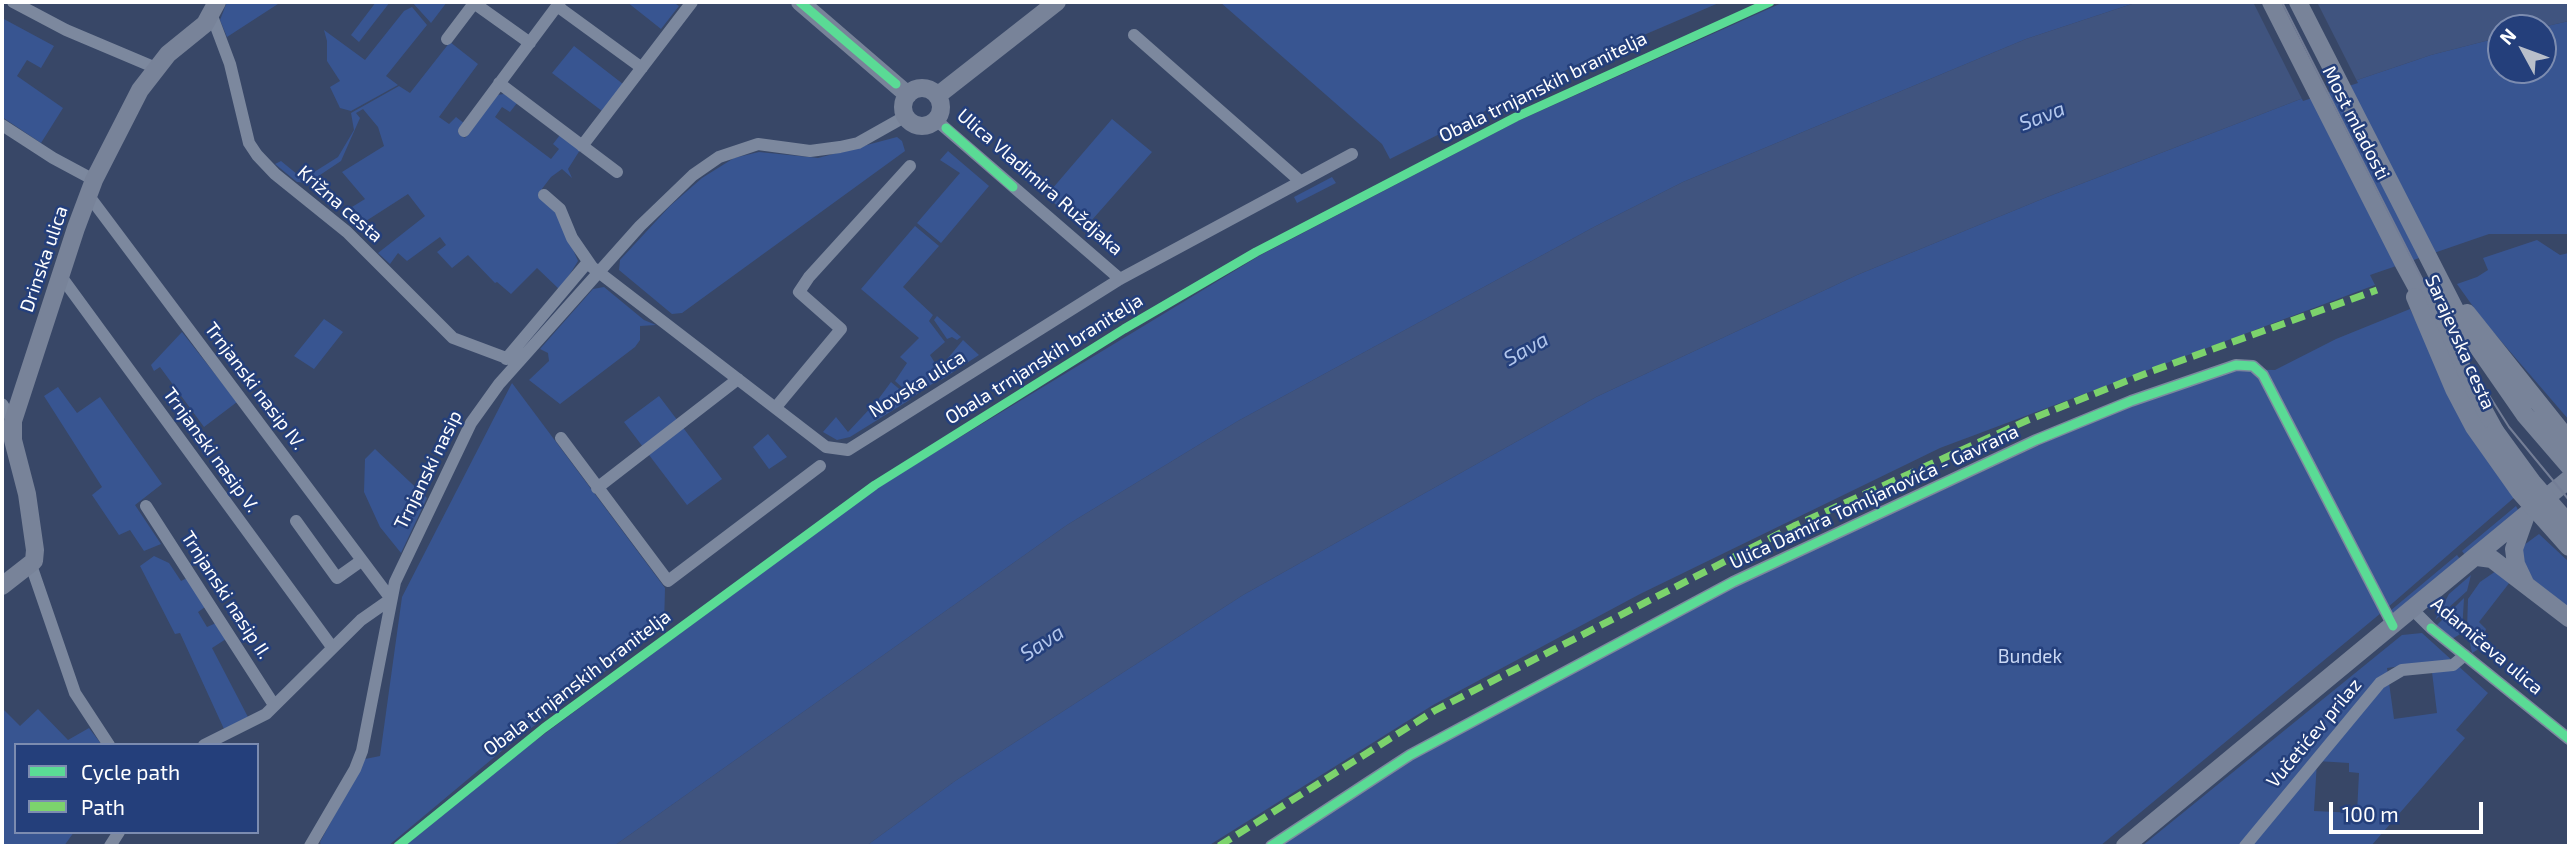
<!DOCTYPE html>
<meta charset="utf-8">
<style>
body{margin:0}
#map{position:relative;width:2571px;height:848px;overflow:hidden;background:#384767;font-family:"Exo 2",sans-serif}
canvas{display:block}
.frame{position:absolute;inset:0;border:4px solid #fff;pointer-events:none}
.legend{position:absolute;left:14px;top:743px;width:245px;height:91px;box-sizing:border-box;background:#243f7b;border:2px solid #7c8cb0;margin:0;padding:9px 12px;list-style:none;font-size:21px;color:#fff}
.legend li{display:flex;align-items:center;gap:14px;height:35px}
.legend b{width:35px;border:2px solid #7c8cb0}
.north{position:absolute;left:2487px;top:14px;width:70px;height:70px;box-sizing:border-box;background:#243f7b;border:2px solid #7c8cb0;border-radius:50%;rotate:311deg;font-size:19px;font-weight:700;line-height:28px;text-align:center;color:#fff}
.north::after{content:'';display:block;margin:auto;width:24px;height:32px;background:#b9bfca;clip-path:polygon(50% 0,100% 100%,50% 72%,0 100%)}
.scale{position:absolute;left:2329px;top:802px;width:154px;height:32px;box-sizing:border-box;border:4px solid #fff;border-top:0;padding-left:9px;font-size:21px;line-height:24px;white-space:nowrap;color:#fff;-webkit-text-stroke:5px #243f7b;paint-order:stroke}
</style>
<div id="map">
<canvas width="2571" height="848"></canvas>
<div class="frame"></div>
<ul class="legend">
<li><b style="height:9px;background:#5adb95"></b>Cycle path</li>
<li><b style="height:9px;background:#7cd36c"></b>Path</li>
</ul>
<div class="north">N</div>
<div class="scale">100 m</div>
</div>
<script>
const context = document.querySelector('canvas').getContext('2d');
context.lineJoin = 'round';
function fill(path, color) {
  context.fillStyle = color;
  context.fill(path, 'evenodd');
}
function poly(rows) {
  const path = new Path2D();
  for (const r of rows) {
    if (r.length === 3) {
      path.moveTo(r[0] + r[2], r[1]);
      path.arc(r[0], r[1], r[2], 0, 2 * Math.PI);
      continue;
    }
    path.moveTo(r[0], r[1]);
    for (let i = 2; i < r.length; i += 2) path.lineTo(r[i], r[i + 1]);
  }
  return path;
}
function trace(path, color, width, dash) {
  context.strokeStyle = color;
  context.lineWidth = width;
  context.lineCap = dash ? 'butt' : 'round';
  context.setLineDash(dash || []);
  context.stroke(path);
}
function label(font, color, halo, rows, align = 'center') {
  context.font = font + ' "Exo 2",sans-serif';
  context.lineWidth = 5;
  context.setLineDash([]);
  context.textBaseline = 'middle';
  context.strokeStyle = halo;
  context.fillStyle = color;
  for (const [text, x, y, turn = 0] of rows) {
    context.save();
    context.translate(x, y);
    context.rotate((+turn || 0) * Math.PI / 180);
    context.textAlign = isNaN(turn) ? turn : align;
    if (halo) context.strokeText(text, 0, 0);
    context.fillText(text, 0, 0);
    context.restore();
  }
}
const green = poly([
 [227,2,281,2,227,37,220,20],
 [376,2,390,2,359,42,351,35],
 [412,2,447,2,431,23],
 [627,2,673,2,679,6,661,29],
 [1220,2,1721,2,1590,58,1390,159,1382,144],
 [1784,2,2138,2,2026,39,1683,182,1594,227,1238,421,1067,525,614,846,405,846,512,758,878,487,1259,256,1518,121],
 [412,7,427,25,386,76,398,85,351,111,340,108,330,87,340,81,327,61,327,41,324,30,365,60,404,11],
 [2,18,54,46,41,68,27,60,17,76,63,108,41,143,2,117],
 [2569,21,2569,234,2489,234,2370,275,2375,285,1940,448,1640,594,1433,705,1208,846,866,846,955,781,1243,595,1596,397,1857,275,2047,197,2298,100,2431,55,2501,37,2501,70,2543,70,2543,28,2538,28],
 [450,42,478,64,439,117,449,124,456,117,465,124,458,133,465,138,497,95,504,94,517,103,510,112,502,107,495,117,551,159,559,149,553,144,560,135,580,150,568,169,572,178,562,169,551,177,538,194,555,209,578,261,560,290,537,268,511,294,497,282,495,283,468,255,452,268,437,252,446,245,440,237,407,261,398,253,390,264,378,253,425,216,408,194,366,221,352,207,365,199,342,172,384,146,378,127,363,109,356,113,360,118,341,161,308,183,297,182,275,164,281,161,303,179,338,157,354,130,351,113,399,86,410,93],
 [574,46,623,84,602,111,552,73],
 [1112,119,1152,152,1084,229,1046,196],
 [897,137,902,141,905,151,682,313,672,314,619,270,620,260,670,206,702,178,734,158,759,152,818,158],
 [948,151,989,186,941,243,917,223,960,173,940,160],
 [1332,177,1336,183,1297,203,1294,197],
 [915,226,939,246,903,287,933,315,929,321,945,342,930,355,935,363,935,382,913,397,895,381,907,363,900,357,919,338,861,289],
 [2537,240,2560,255,2569,253,2569,420,2482,319,2457,284,2477,277,2488,270,2483,258],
 [604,287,644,320,656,325,640,326,640,340,635,347,560,404,529,380,549,361,548,353,540,349,593,289],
 [2410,309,2438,365,2516,496,2387,608,2100,846,1277,846,1400,764,1732,588,2104,415,2235,369,2275,370,2336,339],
 [937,316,961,337,957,340,952,337,947,339,934,320],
 [324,319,343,332,314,369,294,356],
 [182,332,237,402,204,427,160,367,154,371,151,365],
 [963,340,979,355,941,380,939,369],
 [891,382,911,399,850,437,837,440,823,432,836,417,848,432,877,401],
 [512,383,665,588,664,626,504,749,388,846,321,846,320,842,365,759,380,756,402,597],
 [58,387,77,413,100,397,162,484,135,505,161,544,144,551,130,530,119,535,92,495,102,487,44,396],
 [659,396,722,479,687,505,624,422],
 [768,434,787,457,769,469,753,447],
 [375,449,427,498,401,553,380,527,364,492,365,459],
 [2516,506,2518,510,2465,555,2462,551],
 [2539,534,2569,562,2569,608,2525,573,2520,548],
 [2457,555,2460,559,2395,613,2390,611],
 [154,556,169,563,181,581,187,578,205,607,198,612,207,627,216,623,226,639,212,648,249,719,224,729,180,633,175,634,140,566],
 [2496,571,2510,582,2479,622,2486,629,2477,650,2472,653,2467,629,2468,599,2480,582],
 [2471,575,2467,591,2435,620,2449,594],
 [2464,598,2462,633,2452,639,2437,625],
 [2422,633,2488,693,2456,730,2465,738,2371,846,2142,846,2402,635],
 [2421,663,2432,672,2437,713,2394,719,2387,668],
 [2317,761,2349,763,2349,772,2359,773,2357,813,2314,811],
 [2,708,20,726,38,709,68,740,89,728,102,745,16,745,16,832,74,832,64,846,2,846]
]);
const water = poly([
 [2138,2,2569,2,2569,21,2538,28,2501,28,2501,37,2431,55,2298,100,2047,197,1857,275,1596,397,1243,595,955,781,866,846,614,846,1067,525,1238,421,1594,227,1683,182,2026,39]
]);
const pier = poly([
 [2253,2,2317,2,2358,83,2303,101]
]);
const street = poly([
 [13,2,66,30,156,68],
 [474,3,530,43],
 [557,6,642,68],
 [212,16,230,64,249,143,257,155,275,174,347,232,453,338,517,362],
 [1134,35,1300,181],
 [447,39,475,2],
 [499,83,617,172],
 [936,120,1120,279],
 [2,125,53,158,94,180],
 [464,131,560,2],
 [582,146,692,2],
 [544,195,560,209,572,238,592,267,826,447,848,450,1120,279,1352,154],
 [89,196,391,599,361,620,266,714,204,745],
 [60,275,332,647],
 [506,359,587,263],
 [2,404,13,421],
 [776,407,841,329,799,292,809,277,910,166],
 [561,438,668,581,820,466],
 [597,488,738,379],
 [146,506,274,705],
 [296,521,337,578,361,561],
 [31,565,75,693,109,745],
 [2413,610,2431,628,2569,739],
 [110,846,119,832],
 [310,846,355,769,362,751,395,582,471,423,499,384,640,226,693,175,719,157,758,144,810,151,840,147,858,143,906,116],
 [1271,846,1410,755,1733,582,2036,440,2131,401,2236,365,2253,366,2263,375,2393,626],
 [2245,846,2380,683,2402,670,2453,665,2465,655]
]);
const secondary = poly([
 [800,2,908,95],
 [2271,2,2404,264,2495,431],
 [2298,2,2464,327,2525,415,2569,466],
 [922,107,19],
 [937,96,1057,2],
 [2467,313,2569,441],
 [2477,557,2492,559,2569,618],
 [2525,583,2516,564,2514,549,2525,518],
 [2,586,34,561,35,550,27,494,13,440,13,421,76,228,94,180,140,90,168,54,205,24,217,2],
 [2125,846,2569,479]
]);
const tram = poly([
 [2282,2,2449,332,2509,427,2569,500]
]);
const secondaryBridge = poly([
 [2415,297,2454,389,2474,427,2520,492,2569,547],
 [2495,431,2533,483,2569,524]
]);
const quiet = poly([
 [1219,846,1434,711,1794,526,2028,420,2152,371,2377,290]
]);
const cycleway = poly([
 [800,2,896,84],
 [946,128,1013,187],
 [2431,628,2569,739],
 [398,846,544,728,875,485,1124,329,1256,252,1516,117,1770,2],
 [1271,846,1410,755,1733,582,2036,440,2131,401,2236,365,2253,366,2263,375,2393,626]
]);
const streetNames = [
 ["Obala trnjanskih branitelja",1543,87,-26],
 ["Most mladosti",2356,123,63],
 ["Ulica Vladimira Ruždjaka",1040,182,41],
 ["Križna cesta",340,204,41],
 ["Drinska ulica",44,259,-71],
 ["Sarajevska cesta",2460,342,66],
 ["Obala trnjanskih branitelja",1044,359,-32],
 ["Novska ulica",917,384,-32],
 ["Trnjanski nasip IV.",255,386,53],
 ["Trnjanski nasip V.",211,450,54],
 ["Trnjanski nasip",428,470,-64],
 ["Ulica Damira Tomljanovića - Gavrana",1874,497,-25],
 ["Trnjanski nasip II.",226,595,57],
 ["Adamičeva ulica",2487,646,40],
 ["Obala trnjanskih branitelja",577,683,-37],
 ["Vučetićev prilaz",2314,733,-50]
];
const parkNames = [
 ["Bundek",2030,657]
];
const waterNames = [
 ["Sava",2042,116,-21],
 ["Sava",1526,349,-29],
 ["Sava",1042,643,-33]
];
fill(green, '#385591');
fill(water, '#40547f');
fill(pier, '#384767');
trace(street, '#7c889e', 12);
trace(secondary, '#788399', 18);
trace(tram, '#747e96', 2);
trace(secondaryBridge, '#788399', 18);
trace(quiet, '#7cd36c', 7, [14, 7]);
trace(cycleway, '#5adb95', 9);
label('19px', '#fff', '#243f7b', streetNames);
label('19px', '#cad8f4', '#243f7b', parkNames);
label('italic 21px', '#b2c6ec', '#243f7b', waterNames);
</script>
